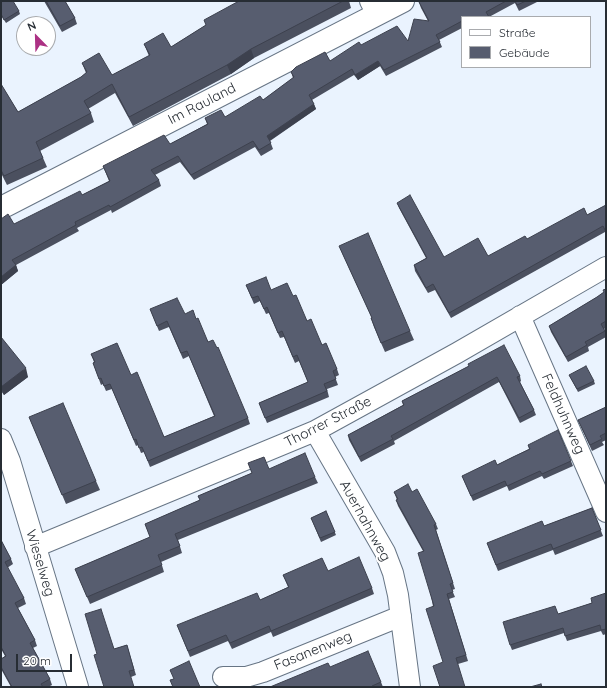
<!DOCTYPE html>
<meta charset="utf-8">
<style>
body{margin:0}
#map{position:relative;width:607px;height:688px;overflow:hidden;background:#eaf3fe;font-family:Quicksand,sans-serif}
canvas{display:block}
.frame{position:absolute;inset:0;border:2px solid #272d34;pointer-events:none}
.legend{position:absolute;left:461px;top:16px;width:130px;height:52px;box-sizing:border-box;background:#fff;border:1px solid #a9abae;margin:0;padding:5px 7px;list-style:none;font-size:12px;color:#272d34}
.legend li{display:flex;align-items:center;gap:8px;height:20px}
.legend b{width:20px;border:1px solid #a9abae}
.north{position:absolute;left:16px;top:16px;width:40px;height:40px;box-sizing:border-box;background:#fff;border:1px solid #a9abae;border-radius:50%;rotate:337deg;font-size:11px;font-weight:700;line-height:16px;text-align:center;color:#272d34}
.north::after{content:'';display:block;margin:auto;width:14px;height:18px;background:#ac3184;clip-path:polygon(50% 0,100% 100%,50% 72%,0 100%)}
.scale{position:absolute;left:16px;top:654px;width:56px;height:18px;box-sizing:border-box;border:2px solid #272d34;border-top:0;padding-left:5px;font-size:12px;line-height:14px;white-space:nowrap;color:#272d34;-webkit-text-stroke:3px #fff;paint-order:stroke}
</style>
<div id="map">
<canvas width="607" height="688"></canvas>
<div class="frame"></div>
<ul class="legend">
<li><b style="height:5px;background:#fff"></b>Straße</li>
<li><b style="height:11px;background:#575d6f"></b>Gebäude</li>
</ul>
<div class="north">N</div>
<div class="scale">20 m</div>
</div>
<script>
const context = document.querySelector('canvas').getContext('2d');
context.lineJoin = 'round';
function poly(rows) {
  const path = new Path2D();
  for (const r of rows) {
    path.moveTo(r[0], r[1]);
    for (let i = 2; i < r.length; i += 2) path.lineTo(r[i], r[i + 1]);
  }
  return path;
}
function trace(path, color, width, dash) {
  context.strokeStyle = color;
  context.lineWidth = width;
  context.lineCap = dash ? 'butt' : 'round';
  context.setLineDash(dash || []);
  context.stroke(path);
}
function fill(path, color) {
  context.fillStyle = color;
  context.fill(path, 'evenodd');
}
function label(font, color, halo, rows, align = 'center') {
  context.font = font + ' Quicksand,sans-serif';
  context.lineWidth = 4;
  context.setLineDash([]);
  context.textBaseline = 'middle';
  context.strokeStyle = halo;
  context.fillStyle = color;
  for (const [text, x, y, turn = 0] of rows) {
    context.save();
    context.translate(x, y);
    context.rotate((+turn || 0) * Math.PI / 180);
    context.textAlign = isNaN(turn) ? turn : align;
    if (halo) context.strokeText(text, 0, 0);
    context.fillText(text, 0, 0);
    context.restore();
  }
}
const street = poly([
 [370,1,377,14],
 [520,316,606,512],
 [315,431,385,552,393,573,398,595,410,687],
 [1,439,10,461,78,687],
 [35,547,315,431,457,353,606,267],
 [223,677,246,677,263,672,401,616]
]);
const secondary = poly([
 [1,208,403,1]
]);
const wall = poly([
 [1,1,19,11,20,14,6,23,1,15],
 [44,1,65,1,75,18,77,24,62,32],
 [239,1,349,1,351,8,254,58,231,74,133,126,115,93,88,109,91,113,94,122,40,151,47,167,7,185,1,173,1,84,18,112,81,77,86,73,82,63,112,75,149,56,144,44,171,47,206,25],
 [422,1,539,1,519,11,515,3,489,17,462,17,462,28,439,40,442,47,386,76,380,66,358,80,354,75,312,100,316,109,270,141,273,149,261,156,255,147,194,180,180,162,155,175,159,180,161,186,112,213,111,210,77,228,79,231,16,265,18,271,1,285,1,219,14,224,82,195,109,181,103,166,170,144,207,124,205,118,225,117,263,100,293,78,291,72,330,61,361,45,408,41,428,21,421,8,419,2],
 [397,203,444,257,488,256,527,239,587,215,606,205,606,233,605,232,451,318,435,290,428,293,415,271,414,265,426,258,399,208],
 [339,246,410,331,414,340,385,352,374,327,371,318,372,318,343,255],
 [246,285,271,290,293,296,307,321,337,369,339,375,335,377,338,385,327,389,329,397,267,423,259,403,308,382,299,361,295,363,284,337,280,338,269,313,266,314,260,301,254,304],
 [606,289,606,328,604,329,606,333,606,337,588,347,589,351,568,362,551,332,549,326,597,297,604,292],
 [150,309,185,314,196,319,248,418,250,424,150,467,144,452,141,453,138,445,136,446,112,389,106,391,103,384,101,385,93,363,94,362,91,354,131,375,164,437,214,416,189,356,183,359,169,327,159,331],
 [1,337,28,377,4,395,1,391],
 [469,366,520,376,521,381,520,382,534,410,536,415,520,423,499,382,394,441,395,444,361,462,349,440,348,435,403,405,402,401],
 [569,375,594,381,595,384,578,392],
 [606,407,606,440,602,442,604,445,592,451,578,420],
 [29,417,96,481,100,490,66,504],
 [528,445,571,461,573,466,544,479,542,476,509,491,507,486,473,501,462,476,497,465,529,449],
 [248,463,269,469,315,477,318,483,178,540,182,553,161,562,164,572,90,604,75,569,150,537,145,524,200,500,198,496,252,473],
 [394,492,412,492,436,524,438,529,436,530,455,589,452,590,455,597,449,599,468,661,458,664,443,662,423,551,398,506,396,500,397,500],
 [592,508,603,536,555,555,553,550,498,571,487,543,544,526],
 [326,511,336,535,321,542,311,518],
 [1,540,11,559,13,564,7,568,24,598,26,604,18,608,35,640,37,646,33,648,50,679,52,685,48,687,11,687,1,669,1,659,5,656,1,649],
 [328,571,372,588,374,594,273,637,271,632,232,649,228,641,190,657,177,625,260,600,288,587,283,575],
 [606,593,606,634,603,635,601,631,567,641,564,633,512,650,510,645,558,614,592,603],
 [127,645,136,675,131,677,114,649],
 [330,667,381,682,383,687,270,687]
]);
const shadedWall = poly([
 [251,49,254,58,231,74,227,65],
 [378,61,380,66,358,80,355,75],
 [314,104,316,109,269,141,267,136],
 [16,265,18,271,1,285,1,277],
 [26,368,28,377,4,395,1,387]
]);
const building = poly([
 [1,1,13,1,19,11,4,20,1,14,1,1],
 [46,1,65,1,75,18,60,26,46,1],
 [239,1,343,1,251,49,227,65,129,117,112,84,84,101,91,113,36,142,43,158,4,176,1,170,1,84,18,112,81,77,87,72,82,63,99,53,112,75,150,55,144,44,163,33,171,47,206,25,204,20,239,1],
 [422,1,506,1,486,12,489,17,462,17,462,21,436,35,440,42,384,70,378,61,355,75,352,69,309,95,314,104,267,136,271,143,259,150,253,141,191,175,178,156,151,170,159,180,110,207,109,205,75,222,76,225,12,260,16,265,1,277,1,219,8,214,14,224,80,191,82,195,110,181,103,166,164,135,170,144,208,124,205,118,221,110,225,117,260,96,263,100,294,77,291,72,296,67,325,52,330,61,359,42,361,45,397,26,408,41,414,19,429,21,419,2,422,1],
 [515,1,526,1,517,5,515,1],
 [410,195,444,257,478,238,488,256,525,236,527,239,584,208,587,215,606,205,606,229,605,230,603,226,449,313,433,284,426,288,414,265,427,258,397,203,410,195],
 [368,233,410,331,381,343,371,318,372,318,339,246,368,233],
 [266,277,271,290,287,283,293,296,296,295,307,321,311,319,322,345,326,343,337,369,333,371,336,379,324,384,327,391,265,418,259,403,308,382,297,355,293,357,282,331,278,333,267,307,264,309,258,296,252,298,246,285,266,277],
 [606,289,606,321,601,324,605,331,585,342,587,345,566,357,549,326,597,297,604,292,603,290,606,289],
 [177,298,185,314,193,310,196,319,198,318,208,342,213,340,217,348,218,347,248,418,148,461,142,447,139,448,136,439,134,440,110,384,104,386,101,378,99,379,93,363,95,362,91,354,117,343,131,375,137,372,164,437,215,416,187,351,181,353,167,321,157,326,150,309,177,298],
 [1,337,26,368,1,387,1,337],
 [504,345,520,376,517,377,534,410,519,418,497,377,391,436,393,439,359,457,348,435,404,405,402,401,469,366,468,364,504,345],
 [586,366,594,381,577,389,569,375,586,366],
 [63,403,96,481,62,495,29,417,63,403],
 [606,407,606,433,600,436,602,439,590,445,578,420,606,407],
 [558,430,571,461,542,474,540,471,507,486,505,481,471,496,462,476,495,460,497,465,513,457,530,449,528,445,558,430],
 [305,453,315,477,175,534,180,546,158,555,162,565,87,597,75,569,150,537,145,524,200,500,198,496,252,473,248,463,264,457,269,469,305,453],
 [408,484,412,492,417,489,436,524,434,525,453,583,450,584,453,592,447,594,466,655,456,658,465,687,440,687,433,666,443,662,426,609,434,606,418,553,424,551,396,500,398,499,394,492,408,484],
 [592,508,601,530,553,549,551,544,496,565,487,543,542,521,544,526,592,508],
 [326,511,335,532,320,538,311,518,326,511],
 [1,540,11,559,5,562,24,598,15,603,35,640,30,643,50,679,41,684,43,687,12,687,1,667,1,659,6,656,1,647,1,540],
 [359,557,372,588,271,631,269,626,230,643,226,635,188,651,177,625,257,593,260,600,289,587,283,575,322,558,328,571,359,557],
 [606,593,606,629,601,630,600,625,565,636,563,628,510,645,503,622,555,606,558,614,592,603,591,598,606,593],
 [101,609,114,649,127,645,134,670,129,671,134,687,104,687,94,655,97,654,85,614,101,609],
 [368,651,381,682,372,686,372,687,270,687,328,663,330,667,368,651],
 [189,661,200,687,173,687,170,680,174,679,170,670,189,661],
 [541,684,542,687,530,687,541,684]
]);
const streetNames = [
 ["Im Rauland",202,104,-27],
 ["Feldhuhnweg",563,414,66],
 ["Thorrer Straße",328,422,-27],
 ["Auerhahnweg",365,521,61],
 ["Wieselweg",40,563,73],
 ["Fasanenweg",313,651,-22]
];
trace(street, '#677585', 22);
trace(secondary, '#677585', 24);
trace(street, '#fff', 20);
trace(secondary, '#fff', 22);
fill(wall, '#4b505f');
fill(shadedWall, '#3d414e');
fill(building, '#575d6f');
trace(building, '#3d414e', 1);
label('14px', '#272d34', '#fff', streetNames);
</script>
